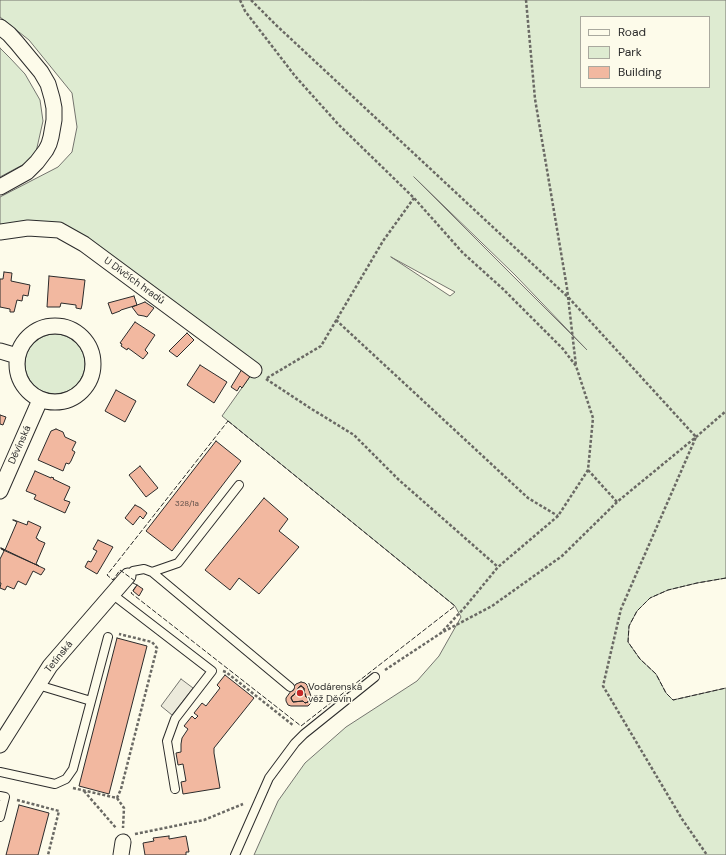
<!DOCTYPE html>
<meta charset="utf-8">
<style>
body{margin:0}
#map{position:relative;width:726px;height:855px;overflow:hidden;background:#fdfbea;font-family:"DM Sans",sans-serif}
canvas{display:block}
.legend{position:absolute;left:580px;top:16px;width:130px;height:72px;box-sizing:border-box;background:#fdfbea;border:1px solid #a9a89e;margin:0;padding:5px 7px;list-style:none;font-size:12px;color:#2b2b2b}
.legend li{display:flex;align-items:center;gap:8px;height:20px}
.legend b{width:20px;border:1px solid #a9a89e}
</style>
<div id="map">
<canvas width="726" height="855"></canvas>
<ul class="legend">
<li><b style="height:5px;background:#fdfbea"></b>Road</li>
<li><b style="height:11px;background:#deebd1"></b>Park</li>
<li><b style="height:11px;background:#f2b8a0"></b>Building</li>
</ul>
</div>
<script>
const context = document.querySelector('canvas').getContext('2d');
context.lineJoin = 'round';
function fill(path, color) {
  context.fillStyle = color;
  context.fill(path, 'evenodd');
}
function poly(rows) {
  const path = new Path2D();
  for (const r of rows) {
    if (r.length === 3) {
      path.moveTo(r[0] + r[2], r[1]);
      path.arc(r[0], r[1], r[2], 0, 2 * Math.PI);
      continue;
    }
    path.moveTo(r[0], r[1]);
    for (let i = 2; i < r.length; i += 2) path.lineTo(r[i], r[i + 1]);
  }
  return path;
}
function trace(path, color, width, dash) {
  context.strokeStyle = color;
  context.lineWidth = width;
  context.lineCap = dash ? 'butt' : 'round';
  context.setLineDash(dash || []);
  context.stroke(path);
}
function label(font, color, halo, rows, align = 'center') {
  context.font = font + ' "DM Sans",sans-serif';
  context.lineWidth = 3;
  context.setLineDash([]);
  context.textBaseline = 'middle';
  context.strokeStyle = halo;
  context.fillStyle = color;
  for (const [text, x, y, turn = 0] of rows) {
    context.save();
    context.translate(x, y);
    context.rotate((+turn || 0) * Math.PI / 180);
    context.textAlign = isNaN(turn) ? turn : align;
    if (halo) context.strokeText(text, 0, 0);
    context.fillText(text, 0, 0);
    context.restore();
  }
}
const green = poly([
 [0,0,726,0,726,578,697,583,668,590,650,598,637,611,629,626,628,642,640,659,656,674,666,693,673,700,726,688,726,855,254,855,278,801,305,763,346,727,417,681,439,656,461,617,455,606,222,416,251,375,86,241,0,228,0,197,58,167,72,152,77,127,72,93,29,40,0,17,0,0],
 [581,17,709,17,709,87,581,87,581,17],
 [414,177,515,275,587,350,414,177],
 [391,257,455,292,450,296,391,257],
 [0,48,10,58,25,74,40,100,43,121,36,152,26,163,0,177,0,48],
 [55,364,30]
]);
const parking = poly([
 [181,679,193,688,172,715,161,706,181,679]
]);
const building = poly([
 [4,272,12,273,11,281,30,285,28,296,23,295,22,301,17,300,14,312,10,312,10,309,0,307,0,279,3,279,4,272],
 [49,276,85,280,82,305,81,309,76,308,76,305,61,303,60,307,47,307,49,276],
 [134,296,137,305,121,310,120,311,112,314,108,303,134,296],
 [145,302,154,308,147,317,144,316,138,315,132,307,145,302],
 [135,322,155,335,145,350,148,353,143,359,128,348,127,350,121,346,122,344,120,343,135,322],
 [187,333,194,340,177,357,169,351,187,333],
 [200,365,227,382,214,403,187,385,200,365],
 [242,369,251,375,242,388,240,386,237,391,231,387,242,369],
 [116,390,136,401,125,422,105,411,116,390],
 [0,415,6,417,3,425,0,424,0,415],
 [56,429,63,432,65,437,76,442,72,450,75,452,71,461,69,464,66,463,63,471,38,460,51,431,56,429],
 [216,441,241,461,172,551,146,531,216,441],
 [140,466,158,488,146,497,129,475,140,466],
 [35,471,51,478,51,477,54,478,53,479,70,487,64,500,70,502,65,513,34,499,36,495,26,491,35,471],
 [264,498,288,519,279,531,299,547,259,594,239,578,230,590,205,570,264,498],
 [135,505,141,508,147,513,143,519,140,516,133,525,125,518,135,505],
 [13,520,14,520,27,525,28,521,41,527,36,538,38,539,38,540,45,543,36,564,39,566,1,549,1,548,5,550,17,522,13,520],
 [98,540,113,547,97,574,85,567,88,561,91,562,97,551,93,549,98,540],
 [1,548,45,569,41,575,33,571,26,585,18,581,14,589,7,586,5,590,0,588,1,583,0,583,0,559,4,551,1,548],
 [137,585,143,589,139,596,133,591,137,585],
 [117,638,147,646,109,794,79,786,117,638],
 [225,675,254,698,214,748,214,753,220,788,183,794,181,782,186,781,183,764,178,765,176,753,181,752,181,744,182,738,188,729,184,726,192,716,195,719,198,716,194,713,202,703,206,706,220,688,217,685,225,675],
 [301,682,305,683,307,685,312,699,311,703,308,706,291,706,288,705,286,701,286,698,296,684,301,682],
 [301,686,304,688,304,691,306,697,308,698,309,700,308,702,305,703,303,701,293,702,291,698,292,696,294,695,299,687,301,686],
 [301,686,304,688,304,691,306,697,308,698,309,700,308,702,305,703,303,701,293,702,291,698,292,696,294,695,299,687,301,686],
 [19,805,49,813,38,855,6,855,19,805],
 [169,836,169,839,186,836,189,852,186,852,186,855,145,855,143,843,154,841,153,838,169,836]
]);
const path = poly([
 [240,0,245,11,295,76,338,124,414,198,463,253,503,289,563,349,576,366,593,418,588,470,558,516,498,567,465,607,441,633],
 [251,0,276,25,569,298,696,437,621,609,603,686,682,819,707,855],
 [526,0,535,99,567,288,576,366],
 [336,320,528,498,558,516],
 [267,378,321,346,383,241,414,198],
 [266,379,310,408,354,435,399,480,498,567],
 [588,470,617,502],
 [385,670,441,633,492,606,562,556,617,502,696,437,726,411],
 [223,671,226,672,294,726],
 [73,788,117,798,121,789,157,648,152,642,119,634],
 [84,791,116,828],
 [117,798,124,808,123,828],
 [17,800,59,811,48,855],
 [135,834,204,820,243,804]
]);
const lane = poly([
 [152,572,290,687],
 [128,576,133,571,144,569,152,572,178,563,239,485],
 [112,594,212,671,175,719,167,741,175,789],
 [38,685,91,701],
 [0,772,55,784,66,779,73,769,108,637],
 [0,796,5,797,0,817],
 [235,855,269,778,295,743,304,734,375,677]
]);
const street = poly([
 [0,27,9,34,17,43,41,72,48,84,52,98,54,108,54,120,51,137,49,144,46,150,37,162,27,172,0,187],
 [0,232,28,228,59,230,84,244,254,370],
 [55,364,38],
 [0,351,17,356],
 [0,491,40,400],
 [0,745,38,685,50,666,128,576],
 [121,855,123,842]
]);
const fence = poly([
 [228,421,455,606,301,726,131,593,137,585,133,583,135,581,120,570,113,580,107,575,228,421],
 [726,578,697,583,668,590,650,598,637,611,629,626,628,642,640,659,656,674,666,693,673,700,726,688]
]);
const markers = [
 [300,693,4,"#c62828"]
];
const numberNames = [
 ["328/1a",187,504]
];
const streetNames = [
 ["U Dívčích hradů",134,281,36],
 ["Děvínská",20,445,-66],
 ["Tetínská",59,657,-51]
];
const poiNames = [
 ["Vodárenská",308,687],
 ["věž Děvín",308,699]
];
fill(green, '#deebd1');
trace(green, '#74746e', 1);
fill(parking, '#eceadb');
trace(parking, '#74746e', 1);
fill(building, '#f2b8a0');
trace(building, '#2b2b2b', 1);
trace(lane, '#2b2b2b', 10);
trace(street, '#2b2b2b', 17);
trace(path, '#6a6964', 2.5, [3, 2]);
trace(lane, '#fdfbea', 8);
trace(street, '#fdfbea', 15);
trace(fence, '#2b2b2b', 1, [5, 2]);
for (const [x, y, r, color] of markers) {
  const dot = new Path2D();
  dot.arc(x, y, r, 0, 2 * Math.PI);
  context.fillStyle = color;
  context.fill(dot);
  trace(dot, '#fdfbea', 1.5);
}
label('8px', '#5d4e48', null, numberNames);
label('10px', '#2b2b2b', '#fdfbea', streetNames);
label('10px', '#2b2b2b', '#fdfbea', poiNames, 'left');
</script>
